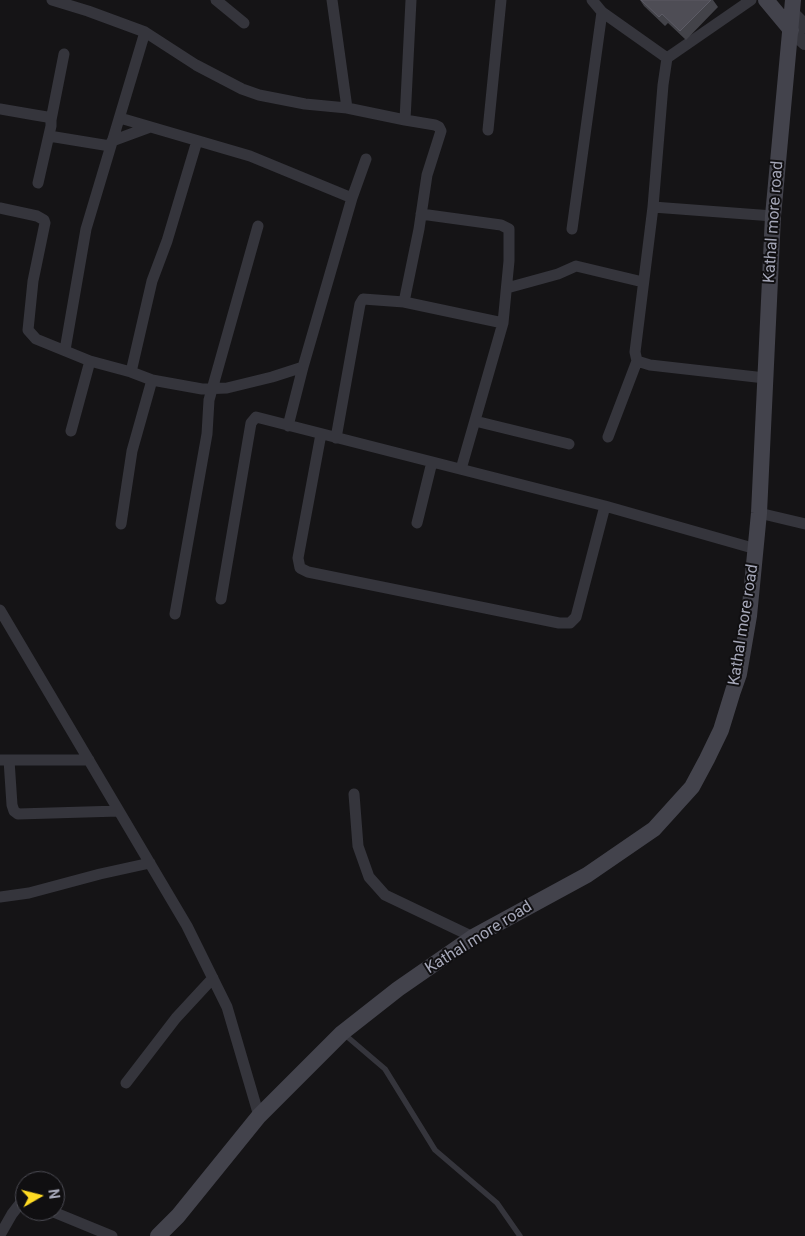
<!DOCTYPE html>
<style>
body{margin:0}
#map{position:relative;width:805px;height:1236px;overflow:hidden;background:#151416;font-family:Roboto,sans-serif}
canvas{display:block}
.north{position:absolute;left:15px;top:1171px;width:50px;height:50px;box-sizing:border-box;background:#100f11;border:1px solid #4c4c54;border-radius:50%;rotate:82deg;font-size:14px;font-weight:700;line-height:20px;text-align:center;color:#a5a7b8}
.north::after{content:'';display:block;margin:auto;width:18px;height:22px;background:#ffdb23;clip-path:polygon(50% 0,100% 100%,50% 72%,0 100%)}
</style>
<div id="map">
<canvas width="805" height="1236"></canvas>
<div class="north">N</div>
</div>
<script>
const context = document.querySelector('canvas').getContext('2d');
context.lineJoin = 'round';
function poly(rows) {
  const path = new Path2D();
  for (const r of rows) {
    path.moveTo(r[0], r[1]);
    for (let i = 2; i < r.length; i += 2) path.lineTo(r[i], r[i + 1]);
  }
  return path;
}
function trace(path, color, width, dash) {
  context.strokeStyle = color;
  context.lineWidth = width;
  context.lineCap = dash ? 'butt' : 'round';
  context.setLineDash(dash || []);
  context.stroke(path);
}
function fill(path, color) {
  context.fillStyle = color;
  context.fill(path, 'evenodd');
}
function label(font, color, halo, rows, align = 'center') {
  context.font = font + ' Roboto,sans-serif';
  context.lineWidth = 4;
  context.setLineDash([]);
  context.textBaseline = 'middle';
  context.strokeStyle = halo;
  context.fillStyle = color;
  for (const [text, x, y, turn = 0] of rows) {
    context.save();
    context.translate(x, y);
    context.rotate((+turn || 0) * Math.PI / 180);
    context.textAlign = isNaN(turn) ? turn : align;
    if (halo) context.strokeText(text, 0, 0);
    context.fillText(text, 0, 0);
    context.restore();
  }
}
const service = poly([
 [344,1034,385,1069,435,1150,497,1203,520,1236]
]);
const minor = poly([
 [52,0,88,11,145,32,196,65,242,89,259,95,305,104,347,108],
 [216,0,244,23],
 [332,0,347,108,405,120,411,0],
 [592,0,602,12,667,58],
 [751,0,667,58,663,85,653,207,635,352,637,361,650,365,765,378],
 [0,109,35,115,47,117,51,120,51,126,38,183],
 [120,118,250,156,352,198],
 [51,120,64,54],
 [405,120,435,125,439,127,441,131,427,175,419,229,404,302,503,323,461,469],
 [488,130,501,0],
 [49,136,110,146],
 [112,141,150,127],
 [653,207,773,216],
 [0,208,37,216,44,220,45,223,33,281,28,330,36,339,90,361,131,372,152,380,202,389,227,388,272,377,303,367],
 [421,214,501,225,509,229,509,261,503,323],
 [572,229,602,12],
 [507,288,558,274,576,266,643,282],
 [65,350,86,229,145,32],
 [131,372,152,281,167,241,197,141],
 [475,421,569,444],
 [288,426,303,367,352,198,366,159],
 [71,431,90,361],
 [321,434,298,558,300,568,308,572,559,623,570,623,576,617,605,506],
 [608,437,637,361],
 [336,438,360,304,363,299,404,302],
 [759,513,805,524],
 [417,523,432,462],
 [121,524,132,451,152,380],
 [221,599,251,423,256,417,605,506,756,549],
 [0,610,187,926,227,1007,259,1116],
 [175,614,207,434,209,400,258,226],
 [0,760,89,760],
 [9,760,12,805,14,811,18,814,119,811],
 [354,794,358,846,369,877,385,895,473,937],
 [0,897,29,893,100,874,150,863],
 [126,1083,176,1018,213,978],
 [51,1211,112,1236],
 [0,1235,12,1214,19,1205,25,1204]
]);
const tertiary = poly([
 [793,14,805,26],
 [791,30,805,43]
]);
const secondary = poly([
 [766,0,791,30],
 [158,1236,178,1216,259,1116,342,1033,398,989,473,937,587,875,654,829,692,787,707,759,721,730,733,691,739,674,749,616,759,513,773,216,793,0]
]);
const wall = poly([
 [640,0,713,0,718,7,686,40,668,23,665,26,644,6]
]);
const building = poly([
 [641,0,711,0,680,31,662,14,659,17,641,0]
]);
const streetNames = [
 ["Kathal more road",774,222,-86],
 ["Kathal more road",744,625,-81],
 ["Kathal more road",479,938,-32]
];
trace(service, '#35353c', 5.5);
trace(minor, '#35353c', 11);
trace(tertiary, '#35353c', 14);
trace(secondary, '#43434c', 16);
fill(wall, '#434349');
fill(building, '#4e4d55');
trace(building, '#5c5b65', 1);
label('16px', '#a5a7b8', '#100f11', streetNames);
</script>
